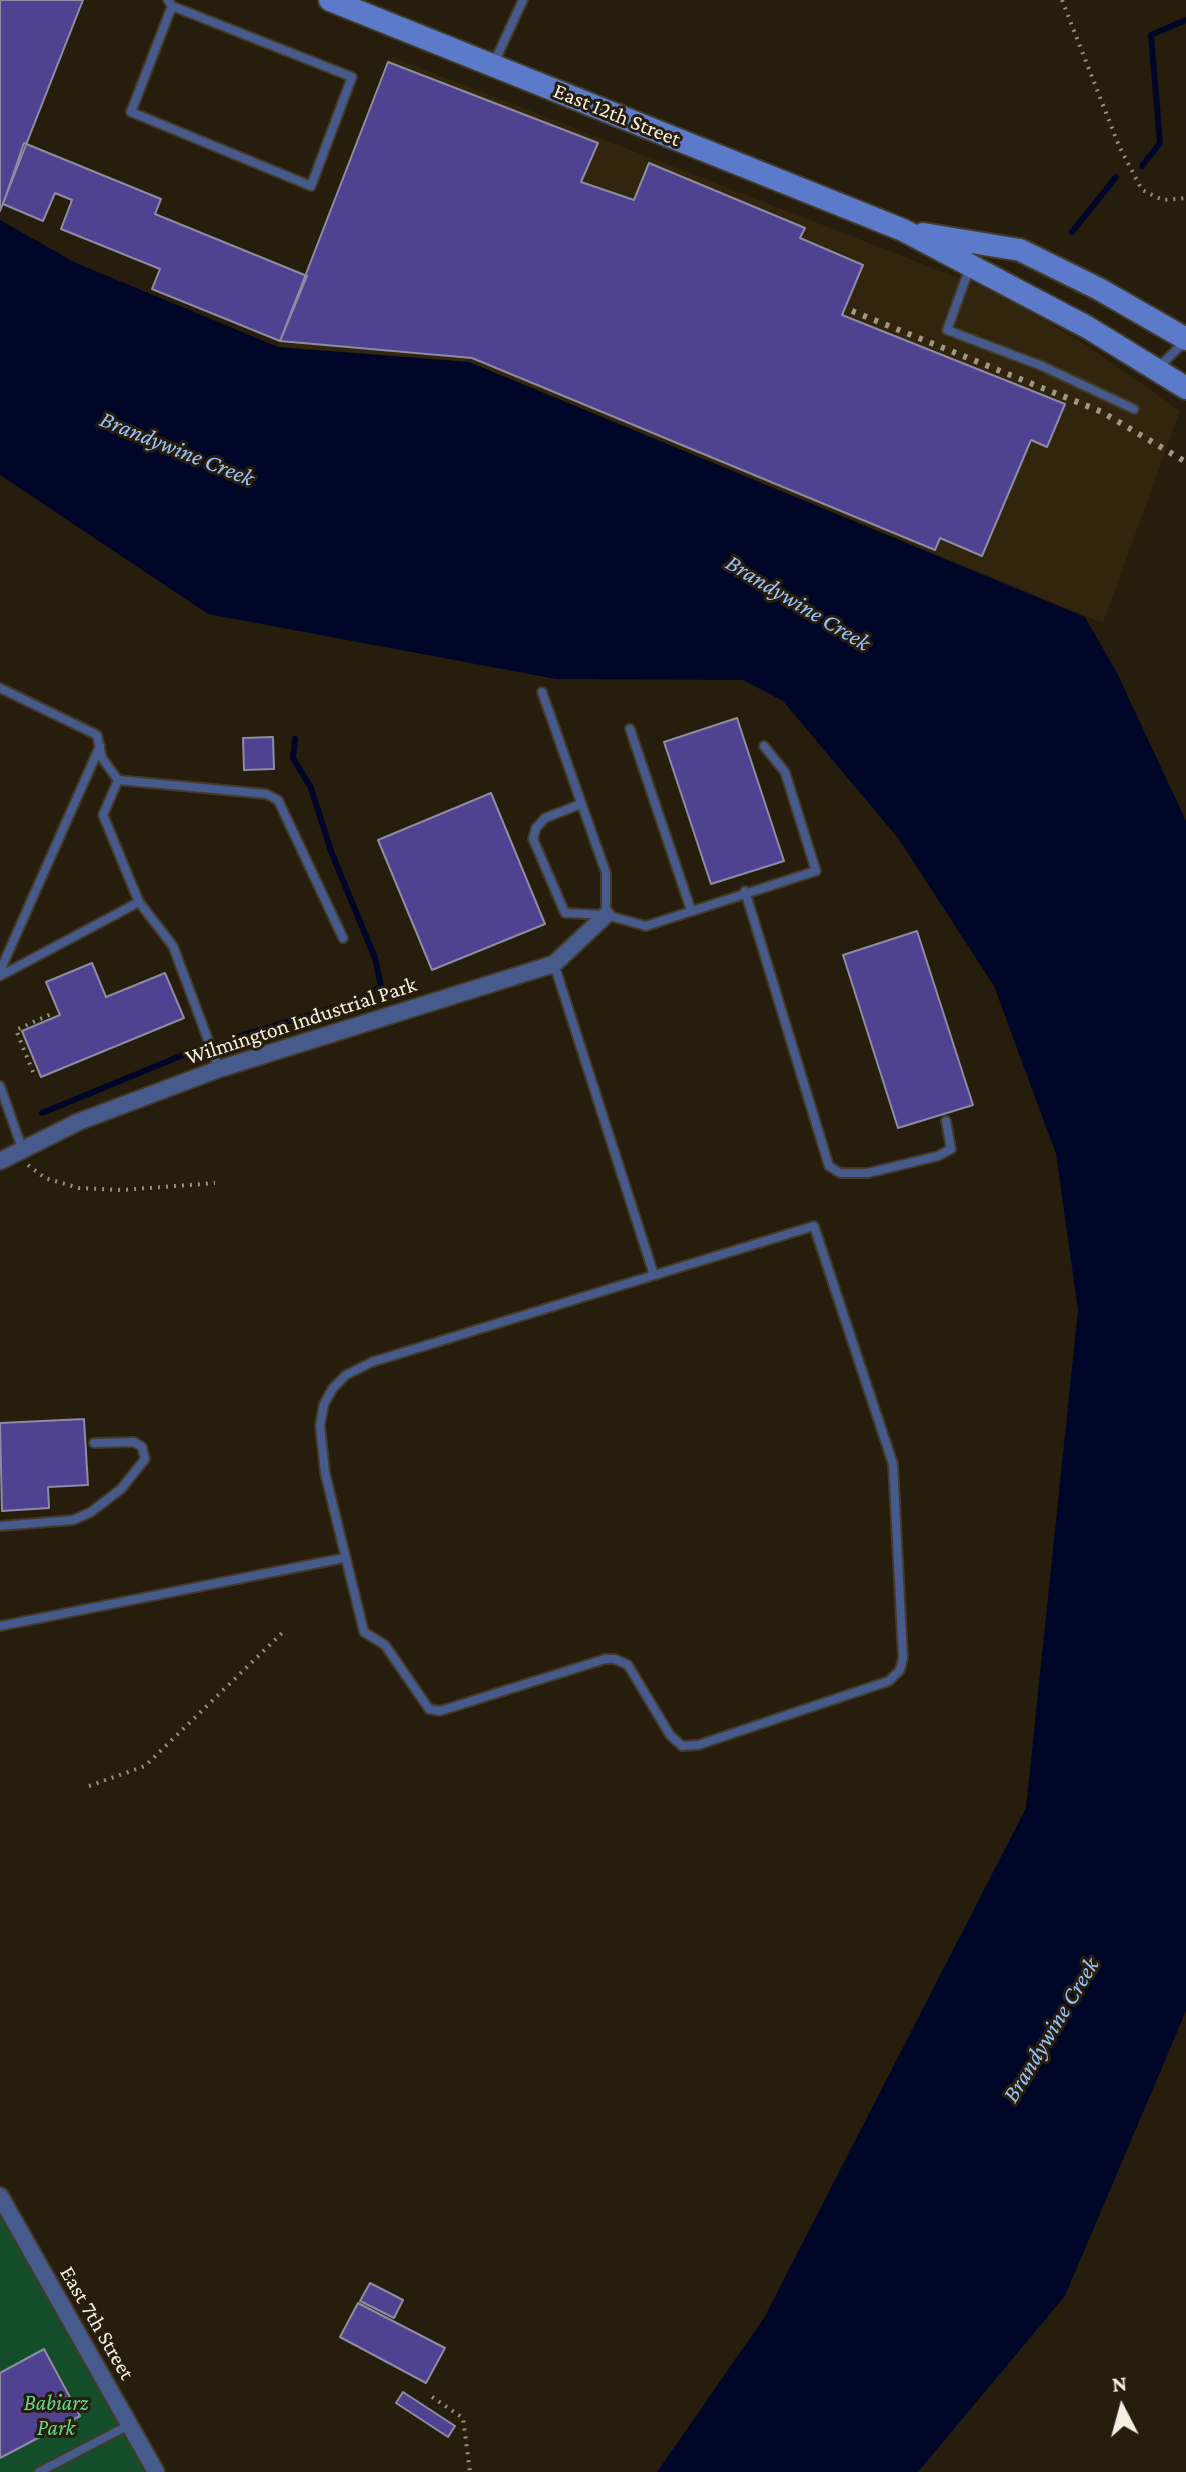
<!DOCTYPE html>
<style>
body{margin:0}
#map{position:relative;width:1186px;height:2472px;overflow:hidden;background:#261d0c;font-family:"Crimson Pro",serif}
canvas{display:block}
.north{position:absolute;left:1082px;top:2368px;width:80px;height:80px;-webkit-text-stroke:6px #261d0c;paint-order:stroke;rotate:354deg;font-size:22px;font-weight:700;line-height:32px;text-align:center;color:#f6efe4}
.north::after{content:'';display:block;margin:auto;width:28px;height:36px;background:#f6efe4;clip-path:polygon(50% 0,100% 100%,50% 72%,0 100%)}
</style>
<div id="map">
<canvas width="1186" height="2472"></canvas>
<div class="north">N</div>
</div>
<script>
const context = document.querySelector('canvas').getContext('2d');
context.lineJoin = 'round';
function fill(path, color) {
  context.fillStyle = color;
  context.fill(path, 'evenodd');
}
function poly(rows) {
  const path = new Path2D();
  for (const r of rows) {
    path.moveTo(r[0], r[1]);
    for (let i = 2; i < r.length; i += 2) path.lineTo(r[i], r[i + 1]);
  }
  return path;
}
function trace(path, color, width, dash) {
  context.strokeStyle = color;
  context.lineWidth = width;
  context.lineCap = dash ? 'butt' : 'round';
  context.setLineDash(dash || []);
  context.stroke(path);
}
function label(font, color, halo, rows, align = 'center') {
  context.font = font + ' "Crimson Pro",serif';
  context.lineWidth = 6;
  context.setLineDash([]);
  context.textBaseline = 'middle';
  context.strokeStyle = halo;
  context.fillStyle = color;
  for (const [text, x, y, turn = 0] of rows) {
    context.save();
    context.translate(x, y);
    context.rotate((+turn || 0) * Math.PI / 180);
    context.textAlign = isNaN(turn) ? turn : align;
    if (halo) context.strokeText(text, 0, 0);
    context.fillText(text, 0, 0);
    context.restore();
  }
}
const built = poly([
 [392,57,997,293,1082,342,1180,411,1103,623,469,362,278,347]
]);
const green = poly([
 [0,2210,154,2472,0,2472]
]);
const water = poly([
 [0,220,76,263,278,347,469,362,1085,617,1117,673,1186,821,1186,2011,1065,2296,918,2472,657,2472,764,2318,1026,1808,1078,1310,1056,1154,994,986,898,838,783,701,743,680,556,679,208,614,0,475]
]);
const stream = poly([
 [1142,166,1160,143,1151,35,1186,20],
 [1072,232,1116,177],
 [237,1037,362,999,381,986,375,958,332,854,311,788,293,758,295,739],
 [42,1113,188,1053]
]);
const building = poly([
 [0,0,83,0,0,211,0,0],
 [388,62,598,143,581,182,634,200,649,163,805,228,800,238,863,265,842,315,1065,404,1047,447,1031,440,982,556,940,538,935,550,472,358,280,341,388,62],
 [24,143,161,199,155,214,307,276,280,341,152,289,160,269,61,229,72,200,55,193,43,221,3,204,24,143],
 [737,718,784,861,711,884,664,742,737,718],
 [273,737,274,769,244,770,243,738,273,737],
 [491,793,545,924,432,970,378,840,491,793],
 [917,931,973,1105,898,1128,843,955,917,931],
 [92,963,106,997,165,973,184,1018,41,1077,22,1031,60,1015,46,982,92,963],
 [84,1419,88,1485,48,1487,49,1508,2,1511,0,1423,84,1419],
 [370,2283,403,2300,394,2318,360,2301,370,2283],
 [358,2303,445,2348,426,2383,340,2337,358,2303],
 [44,2349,80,2416,0,2458,0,2373,44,2349],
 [403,2392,455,2426,448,2437,396,2403,403,2392]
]);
const path = poly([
 [1062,0,1119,146,1142,190,1163,200,1186,198],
 [33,1072,16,1030,51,1014],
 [28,1165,45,1178,79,1188,122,1190,215,1183],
 [89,1786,145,1766,282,1633],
 [432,2397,463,2418,470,2472]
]);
const lane = poly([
 [168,0,172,6,352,77,311,186,131,112,172,6],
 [493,65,523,0],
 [970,267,947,330,1042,366,1134,409],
 [1158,368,1185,341],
 [0,688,97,735,102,758,118,780],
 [542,692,606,873,606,915],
 [630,729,691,910],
 [581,804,545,818,536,828,533,839,565,913,606,915,646,926,816,871,785,772,764,746],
 [745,891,829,1166,840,1173,868,1173,938,1156,951,1149,946,1121],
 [554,964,654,1275],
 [0,971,100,746],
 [0,976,139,902],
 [219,1069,173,946,139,902,103,815,118,780,266,794,278,800,343,938],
 [0,1086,22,1148],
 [814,1226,893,1464,903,1658,900,1670,889,1681,698,1745,682,1746,670,1735,628,1665,615,1659,605,1659,440,1711,429,1709,385,1645,364,1632,325,1473,320,1425,324,1404,333,1388,346,1375,372,1362,814,1226],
 [0,1526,73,1520,91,1512,121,1489,145,1459,142,1447,134,1442,94,1443],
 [0,1626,344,1558],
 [39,2472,129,2425]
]);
const street = poly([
 [0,1161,78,1122,219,1069,554,964,606,915],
 [0,2196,156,2472]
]);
const secondary = poly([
 [330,0,903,230,1087,327,1186,388],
 [923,234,1020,250,1099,289,1186,339]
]);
const rail = poly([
 [852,311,1102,412,1186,462]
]);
const streetNames = [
 ["East 12th Street",617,115,22],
 ["Wilmington Industrial Park",301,1021,-18],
 ["East 7th Street",97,2323,60]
];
const parkNames = [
 ["Babiarz",56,2403],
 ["Park",56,2428]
];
const waterNames = [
 ["Brandywine Creek",177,449,22],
 ["Brandywine Creek",798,603,31],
 ["Brandywine Creek",1051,2030,-59]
];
fill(built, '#32250d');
fill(green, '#134d29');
fill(water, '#000628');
trace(stream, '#000628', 6);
fill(building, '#4f4291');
trace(building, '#8d8ca2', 2);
trace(lane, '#433a2a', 12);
trace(street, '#433a2a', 20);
trace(secondary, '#433a2a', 26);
trace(path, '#978f81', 4, [2, 6]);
trace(lane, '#465a8b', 8);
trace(street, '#465a8b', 16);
trace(secondary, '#5b7aca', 22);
trace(rail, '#9f988a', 6, [4, 8]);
label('22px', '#f6efe4', '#261d0c', streetNames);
label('italic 22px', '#63da8b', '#261d0c', parkNames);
label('italic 24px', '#99c2fc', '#261d0c', waterNames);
</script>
